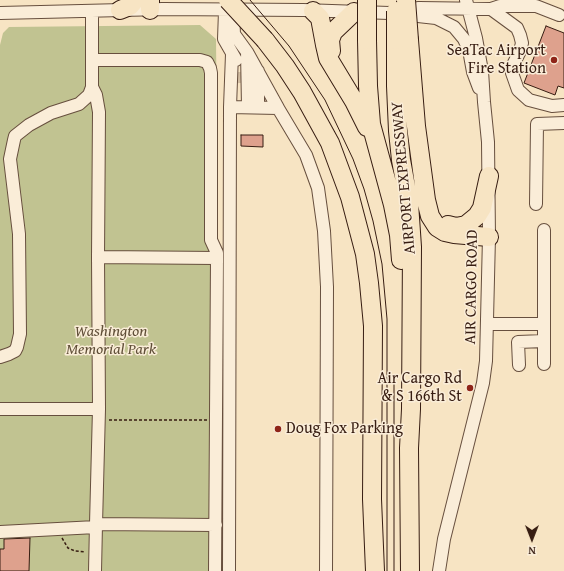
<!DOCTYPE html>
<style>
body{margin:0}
#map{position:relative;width:564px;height:571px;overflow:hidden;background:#f7e4c3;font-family:"Gentium Book Plus",serif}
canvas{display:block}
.north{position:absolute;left:512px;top:519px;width:40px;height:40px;-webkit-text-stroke:3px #faedd8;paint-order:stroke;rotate:180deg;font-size:11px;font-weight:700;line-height:16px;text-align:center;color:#371d12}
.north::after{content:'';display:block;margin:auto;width:14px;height:18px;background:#371d12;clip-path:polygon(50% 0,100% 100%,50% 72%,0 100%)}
</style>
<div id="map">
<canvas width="564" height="571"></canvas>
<div class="north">N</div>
</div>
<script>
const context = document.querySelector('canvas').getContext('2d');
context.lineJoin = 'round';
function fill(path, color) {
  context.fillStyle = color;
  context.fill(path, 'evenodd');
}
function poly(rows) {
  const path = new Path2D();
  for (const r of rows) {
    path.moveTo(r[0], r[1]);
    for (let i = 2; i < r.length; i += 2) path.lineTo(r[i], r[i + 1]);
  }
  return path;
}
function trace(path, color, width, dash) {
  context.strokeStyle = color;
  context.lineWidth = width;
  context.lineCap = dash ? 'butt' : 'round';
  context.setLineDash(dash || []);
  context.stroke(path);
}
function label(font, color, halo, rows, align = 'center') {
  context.font = font + ' "Gentium Book Plus",serif';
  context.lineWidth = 3;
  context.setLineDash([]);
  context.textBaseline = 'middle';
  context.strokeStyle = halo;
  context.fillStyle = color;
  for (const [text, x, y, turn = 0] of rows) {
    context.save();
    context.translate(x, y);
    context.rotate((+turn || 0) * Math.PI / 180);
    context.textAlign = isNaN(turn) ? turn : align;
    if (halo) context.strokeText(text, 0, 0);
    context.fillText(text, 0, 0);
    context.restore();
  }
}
const green = poly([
 [200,25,216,39,218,242,223,251,222,571,0,571,0,45,3,33,9,27]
]);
const building = poly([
 [546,26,564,33,564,88,558,86,555,95,524,83,546,26],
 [241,135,263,135,263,147,241,146,241,135],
 [30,538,29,571,0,571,0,549,4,549,4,539,30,538]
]);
const minorTunnel = poly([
 [239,72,240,83]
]);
const path = poly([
 [109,420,207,420],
 [62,538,68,548,75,551,85,552]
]);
const minor = poly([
 [491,9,517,28,520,35,522,43,520,51,514,63,512,73,518,90,529,100,552,106,564,105],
 [92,11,92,60,200,60,207,62,210,68,211,73,211,240,217,253,217,258,215,571],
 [225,11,224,39,236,60],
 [233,11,234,34,247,52,278,108],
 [0,13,163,9,303,10,389,13,419,8,491,9,500,6,536,6,559,15],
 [400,14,436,18,454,27,464,39,469,50,473,72,479,88],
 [247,52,248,107],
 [92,60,92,87,96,95,99,112,98,257,217,258],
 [258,71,258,107],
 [230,107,278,108,306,155,318,188,324,231,327,287,326,571],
 [536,204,537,124,564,123],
 [544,230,544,364],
 [98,257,99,409,96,524,216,525],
 [487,324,544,324],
 [0,357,9,354,15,351,17,347,20,334,19,234,10,159,14,140,15,136,29,125,51,113,79,104,89,95,92,87],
 [519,365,518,342,544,341],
 [0,409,99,409],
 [0,532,96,527],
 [95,571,96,524],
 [229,571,230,107,232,54],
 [439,571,444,539,483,383,486,361,489,237,488,142,484,102,482,71,476,38,466,0]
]);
const highway = poly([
 [150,0,150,10],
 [120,10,130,6,135,0],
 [313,11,320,18,325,45,328,58,354,101,367,127],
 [265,40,285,66,302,92,330,143,350,197,365,254,369,283,373,326,372,499,375,571],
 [367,40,368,86,371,124,393,205,399,235,401,260],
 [396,40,396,86,398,131,401,160,409,203,412,247,411,409,409,448,410,571],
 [409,40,416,126,426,200,430,216,437,227,445,232,454,234,489,237],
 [331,51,330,40,333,32,354,12],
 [448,225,456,227,466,225,477,216,482,208,489,176]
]);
const tram = poly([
 [250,0,289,46,325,100,353,159,364,189,373,221,382,264,387,319,387,571],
 [394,571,394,377]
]);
const highwayBridge = poly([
 [228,0,265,40],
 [367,0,367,40],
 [406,0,409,40],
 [396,11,396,40]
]);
const markers = [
 [554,60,4,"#8f2418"],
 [470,388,4,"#8f2418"],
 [278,429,4,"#8f2418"]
];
const poiNames = [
 ["SeaTac Airport",546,51],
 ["Fire Station",546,69],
 ["Air Cargo Rd",462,379],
 ["& S 166th St",462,397],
 ["Doug Fox Parking",286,429,"left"]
];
const streetNames = [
 ["AIRPORT EXPRESSWAY",404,178,-95],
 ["AIR CARGO ROAD",472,287,-89]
];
const parkNames = [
 ["Washington",111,332],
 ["Memorial Park",111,350]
];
fill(green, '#c1c391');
fill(building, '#dea18d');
trace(building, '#371d12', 1);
trace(minorTunnel, '#d1bca0', 12, [12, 6]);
trace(minor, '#674f3e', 14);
trace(highway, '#371d12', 20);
trace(path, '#371d12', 1.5, [3, 2]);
trace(minor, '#faedd8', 12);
trace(highway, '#f7e4c3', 18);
trace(tram, '#371d12', 1);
trace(highwayBridge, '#371d12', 20, []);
trace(highwayBridge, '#f7e4c3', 18);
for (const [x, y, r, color] of markers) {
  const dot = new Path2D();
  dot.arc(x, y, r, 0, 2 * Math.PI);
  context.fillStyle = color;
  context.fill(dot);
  trace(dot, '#faedd8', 1.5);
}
label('16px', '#371d12', '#faedd8', poiNames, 'right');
label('16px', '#371d12', '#faedd8', streetNames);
label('italic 16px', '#604f38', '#faedd8', parkNames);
</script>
